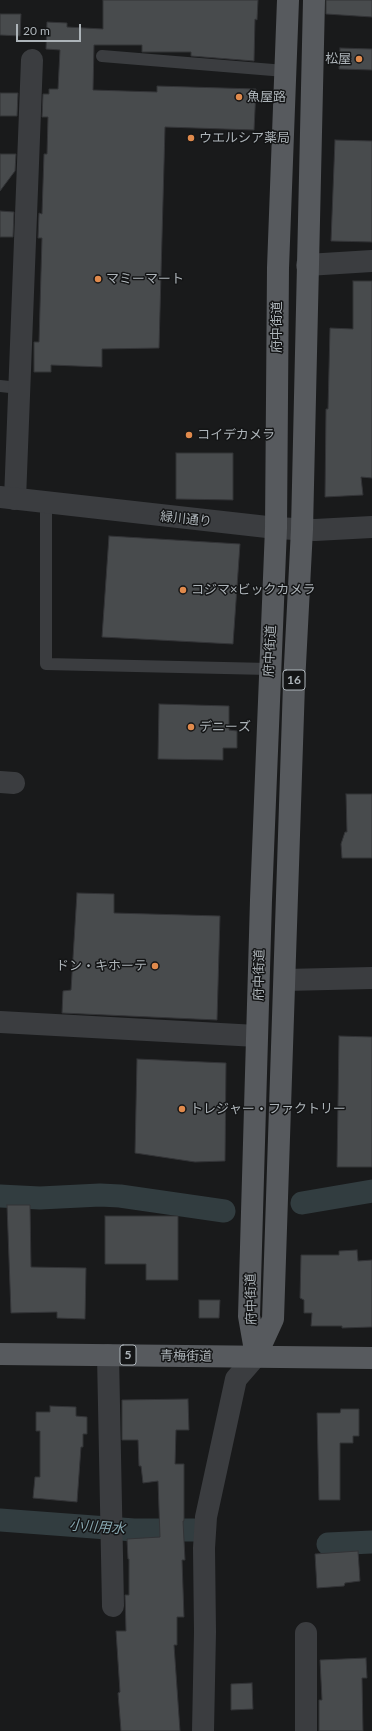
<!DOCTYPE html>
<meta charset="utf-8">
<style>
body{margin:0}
#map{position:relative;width:372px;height:1731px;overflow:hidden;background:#191a1b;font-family:Lato,sans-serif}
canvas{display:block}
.scale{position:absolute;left:16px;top:24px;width:65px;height:18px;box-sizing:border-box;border:2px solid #adb4b9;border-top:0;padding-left:5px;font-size:12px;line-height:14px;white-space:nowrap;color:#adb4b9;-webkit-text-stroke:3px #141516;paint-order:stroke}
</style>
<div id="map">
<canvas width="372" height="1731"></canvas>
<div class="scale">20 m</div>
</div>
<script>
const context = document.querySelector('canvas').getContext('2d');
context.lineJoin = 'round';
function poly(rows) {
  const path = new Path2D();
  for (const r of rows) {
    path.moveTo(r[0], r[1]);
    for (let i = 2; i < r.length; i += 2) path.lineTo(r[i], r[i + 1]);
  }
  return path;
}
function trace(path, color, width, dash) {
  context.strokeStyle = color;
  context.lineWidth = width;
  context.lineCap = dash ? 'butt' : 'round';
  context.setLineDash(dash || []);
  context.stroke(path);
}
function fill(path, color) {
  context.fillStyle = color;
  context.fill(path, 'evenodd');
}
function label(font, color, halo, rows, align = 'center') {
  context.font = font + ' Lato,"Noto Sans JP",sans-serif';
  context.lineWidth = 3;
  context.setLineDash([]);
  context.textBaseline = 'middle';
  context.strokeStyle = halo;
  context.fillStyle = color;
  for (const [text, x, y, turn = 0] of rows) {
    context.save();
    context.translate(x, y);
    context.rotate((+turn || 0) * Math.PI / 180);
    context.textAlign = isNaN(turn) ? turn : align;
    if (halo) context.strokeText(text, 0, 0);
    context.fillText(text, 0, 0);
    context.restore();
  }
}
const canal = poly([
 [0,1196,40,1198,100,1195,120,1196,224,1211],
 [302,1203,372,1191],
 [0,1520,134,1530,194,1530],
 [328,1544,372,1542]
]);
const building = poly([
 [103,0,258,0,257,20,255,19,254,61,191,56,191,52,142,52,142,45,94,45,93,90,157,92,157,86,256,89,254,130,165,127,159,348,102,349,102,367,51,365,51,372,34,372,34,342,39,342,42,238,38,238,39,213,42,214,44,154,47,154,48,117,42,117,43,94,49,94,49,89,58,89,60,50,46,49,47,22,67,23,67,27,103,29,103,0],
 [326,0,372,0,372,17,326,14,326,0],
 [0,14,21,14,20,36,0,35,0,14],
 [340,48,372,49,372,70,339,69,340,48],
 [0,93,18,93,17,116,0,116,0,93],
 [335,140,372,141,372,242,331,241,335,140],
 [0,154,16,154,15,171,0,191,0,154],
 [0,211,14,212,13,237,0,237,0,211],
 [353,281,372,281,372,478,361,477,363,495,325,497,326,409,328,409,330,328,353,329,353,281],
 [176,453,233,453,233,500,176,499,176,453],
 [109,536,240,544,233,644,102,637,109,536],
 [159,704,229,706,229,730,237,731,237,748,223,748,223,760,158,759,159,704],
 [346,794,372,794,372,858,342,858,341,844,345,832,347,832,346,794],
 [77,893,114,894,114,913,220,916,217,1020,62,1013,63,991,71,990,77,893],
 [339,1036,372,1037,372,1167,337,1167,339,1036],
 [137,1059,226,1063,225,1161,195,1162,135,1153,137,1059],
 [7,1205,30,1205,31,1267,86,1268,85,1319,57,1318,57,1312,11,1313,7,1205],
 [105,1216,178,1216,178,1280,146,1280,146,1264,105,1264,105,1216],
 [357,1250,358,1261,372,1260,372,1327,342,1328,342,1326,311,1326,312,1313,304,1313,304,1300,300,1298,301,1255,339,1255,339,1251,357,1250],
 [199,1300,220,1300,219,1318,199,1318,199,1300],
 [188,1399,189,1430,176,1430,175,1464,184,1464,184,1521,183,1521,185,1560,182,1560,184,1617,177,1617,177,1645,174,1645,180,1731,121,1731,118,1693,120,1692,116,1631,126,1631,125,1595,129,1595,129,1559,128,1559,127,1539,160,1537,158,1481,143,1483,141,1466,139,1466,138,1440,122,1440,122,1400,188,1399],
 [50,1406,76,1407,76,1416,87,1417,87,1434,83,1434,83,1447,81,1447,77,1502,33,1498,35,1477,40,1477,40,1431,36,1431,36,1412,50,1412,50,1406],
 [341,1409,359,1409,359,1436,353,1436,353,1443,340,1443,340,1500,319,1500,317,1413,340,1413,341,1409],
 [358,1551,360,1581,345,1583,344,1586,317,1588,315,1554,358,1551],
 [366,1658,367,1678,362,1678,363,1731,319,1731,319,1700,322,1700,320,1660,366,1658],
 [252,1683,253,1709,231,1710,231,1684,252,1683]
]);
const service = poly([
 [102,56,285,71],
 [0,386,19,388],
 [46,503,46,664,269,669]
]);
const minor = poly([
 [307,265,372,261],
 [15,499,32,60],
 [0,782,14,783],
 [285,980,372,978],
 [0,1022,257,1036],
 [108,1355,113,1606],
 [306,1633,306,1731]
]);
const tertiary = poly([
 [0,497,276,528,315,530,372,527],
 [203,1731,205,1632,204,1548,206,1517,236,1379,256,1356]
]);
const primary = poly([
 [0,1354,372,1358],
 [256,1356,273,1319,294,684,302,529,314,0],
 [256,1356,249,1316,261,900,276,528,278,268,288,0]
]);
const markers = [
 [359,59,4,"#e08a4c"],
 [239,97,4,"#e08a4c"],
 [191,138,4,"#e08a4c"],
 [98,279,4,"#e08a4c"],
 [189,435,4,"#e08a4c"],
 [183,590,4,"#e08a4c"],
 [191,727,4,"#e08a4c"],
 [155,966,4,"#e08a4c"],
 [182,1109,4,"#e08a4c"]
];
const shields = [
 [294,680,22],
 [128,1355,16]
];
const shieldNames = [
 ["16",294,680],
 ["5",128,1355]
];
const poiNames = [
 ["松屋",351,59,"right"],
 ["魚屋路",247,97],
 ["ウエルシア薬局",199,138],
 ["マミーマート",106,279],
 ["コイデカメラ",197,435],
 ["コジマ×ビックカメラ",191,590],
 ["デニーズ",199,727],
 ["ドン・キホーテ",147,966,"right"],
 ["トレジャー・ファクトリー",190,1109]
];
const streetNames = [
 ["府中街道",277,327,-90],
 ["緑川通り",186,519,6],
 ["府中街道",270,651,-87],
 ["府中街道",259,975,-89],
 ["府中街道",251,1299,-91],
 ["青梅街道",186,1356,1]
];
const waterNames = [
 ["小川用水",97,1527,4]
];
trace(canal, '#323d40', 23);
fill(building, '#484b4d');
trace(building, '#333437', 1);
trace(service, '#3b3d40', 12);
trace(minor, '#3b3d40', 22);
trace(tertiary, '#3b3d40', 22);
trace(primary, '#575a5e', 22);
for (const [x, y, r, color] of markers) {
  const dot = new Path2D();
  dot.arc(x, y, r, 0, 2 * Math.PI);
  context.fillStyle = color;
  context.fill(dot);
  trace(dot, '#141516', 1.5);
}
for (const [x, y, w] of shields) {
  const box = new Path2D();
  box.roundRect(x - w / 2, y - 10, w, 20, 3);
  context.fillStyle = '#141516';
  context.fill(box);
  trace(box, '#adb4b9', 1);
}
label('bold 12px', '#adb4b9', null, shieldNames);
label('13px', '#adb4b9', '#141516', poiNames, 'left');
label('13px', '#adb4b9', '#141516', streetNames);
label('italic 14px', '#88a7b0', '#141516', waterNames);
</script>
